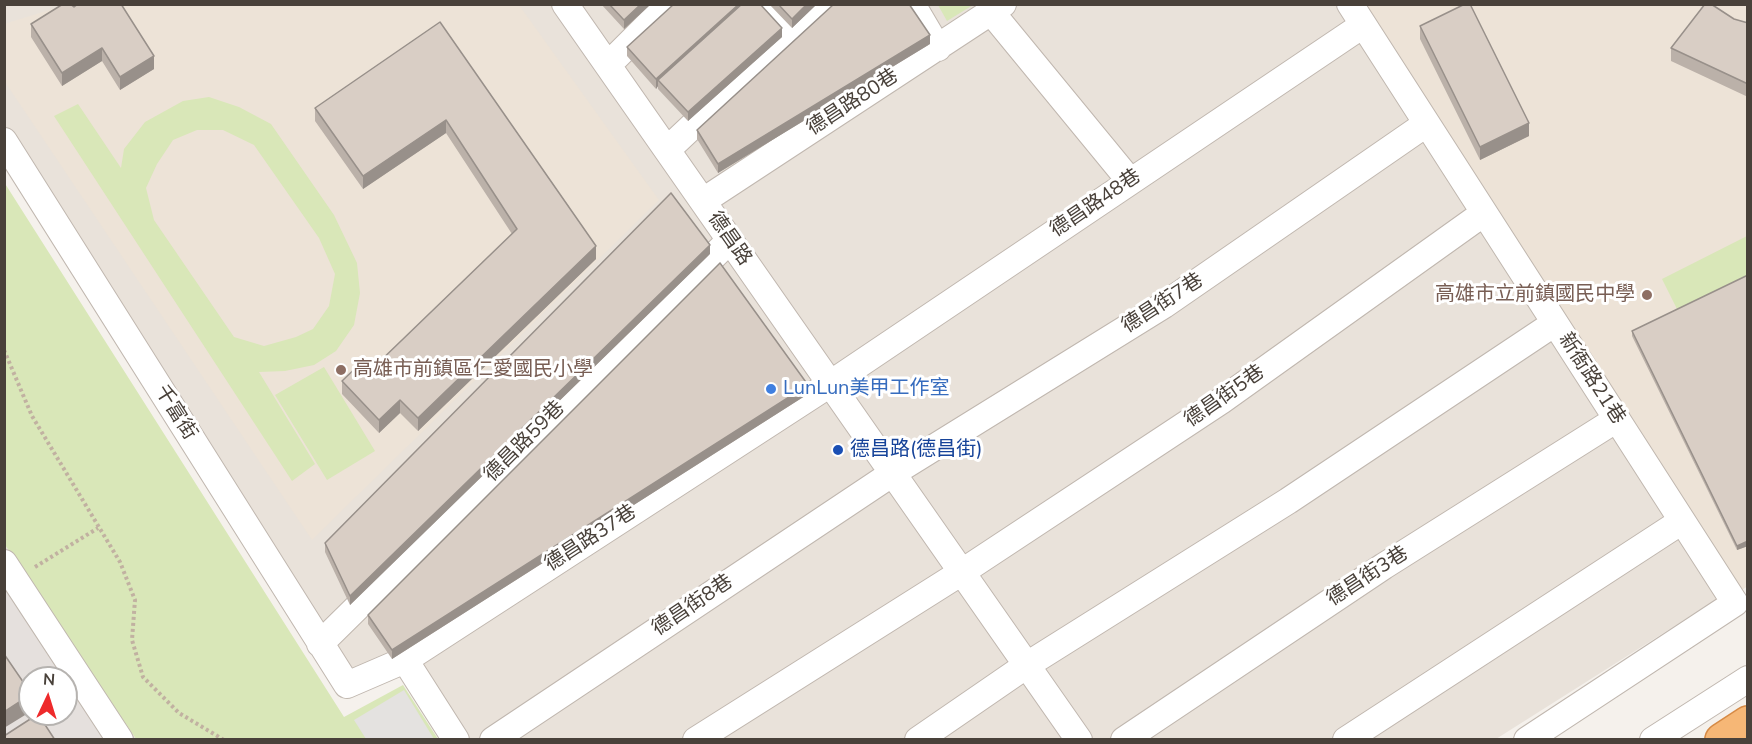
<!DOCTYPE html>
<meta charset="utf-8">
<style>
body{margin:0}
#map{position:relative;width:1752px;height:744px;overflow:hidden;background:#f5f1ec;font-family:"Nunito Sans",sans-serif}
canvas{display:block}
.frame{position:absolute;inset:0;border:6px solid #49413a;pointer-events:none}
.north{position:absolute;left:18px;top:666px;width:60px;height:60px;box-sizing:border-box;background:#fff;border:2px solid #b6b3b0;border-radius:50%;rotate:4deg;font-size:16px;font-weight:700;line-height:24px;text-align:center;color:#49413a}
.north::after{content:'';display:block;margin:auto;width:21px;height:27px;background:#ee2a2b;clip-path:polygon(50% 0,100% 100%,50% 72%,0 100%)}
</style>
<div id="map">
<canvas width="1752" height="744"></canvas>
<div class="frame"></div>
<div class="north">N</div>
</div>
<script>
const context = document.querySelector('canvas').getContext('2d');
context.lineJoin = 'round';
function fill(path, color) {
  context.fillStyle = color;
  context.fill(path, 'evenodd');
}
function poly(rows) {
  const path = new Path2D();
  for (const r of rows) {
    path.moveTo(r[0], r[1]);
    for (let i = 2; i < r.length; i += 2) path.lineTo(r[i], r[i + 1]);
  }
  return path;
}
function trace(path, color, width, dash) {
  context.strokeStyle = color;
  context.lineWidth = width;
  context.lineCap = dash ? 'butt' : 'round';
  context.setLineDash(dash || []);
  context.stroke(path);
}
function label(font, color, halo, rows, align = 'center') {
  context.font = font + ' "Nunito Sans","Noto Sans TC",sans-serif';
  context.lineWidth = 6;
  context.setLineDash([]);
  context.textBaseline = 'middle';
  context.strokeStyle = halo;
  context.fillStyle = color;
  for (const [text, x, y, turn = 0] of rows) {
    context.save();
    context.translate(x, y);
    context.rotate((+turn || 0) * Math.PI / 180);
    context.textAlign = isNaN(turn) ? turn : align;
    if (halo) context.strokeText(text, 0, 0);
    context.fillText(text, 0, 0);
    context.restore();
  }
}
const residential = poly([
 [5,5,1341,5,1722,596,1496,739,456,739,405,661,347,685,5,141]
]);
const industrial = poly([
 [5,545,136,739,5,739],
 [30,678,66,678,66,714,30,714]
]);
const education = poly([
 [69,4,519,5,659,200,312,540,5,82,4,24],
 [1364,5,1747,5,1748,586,1734,595]
]);
const green = poly([
 [938,5,973,5,947,21],
 [209,97,239,107,271,124,334,215,357,263,360,293,354,325,336,351,314,365,285,371,259,372,315,464,292,481,54,116,78,104,121,168,124,149,145,122,183,101],
 [197,130,223,130,254,145,319,238,335,274,329,306,313,329,296,337,264,346,234,337,154,220,146,188,157,164,173,140],
 [4,182,344,717,403,685,438,739,136,739,5,545],
 [1747,236,1747,276,1677,309,1662,279],
 [324,367,375,451,327,480,275,395]
]);
const parking = poly([
 [404,690,434,739,366,739,354,720]
]);
const path = poly([
 [4,350,32,416,120,562,135,600,132,640,143,677,179,713,224,740],
 [35,567,98,528]
]);
const minor = poly([
 [565,4,1079,740],
 [764,4,792,32],
 [912,4,938,48],
 [1350,4,1735,603,1527,740],
 [992,13,1130,181],
 [608,65,669,4],
 [4,141,347,685,405,660,830,384,1363,25],
 [667,150,822,4],
 [703,201,1003,4],
 [4,563,120,740],
 [320,644,730,240],
 [405,660,456,740],
 [493,740,893,473,1164,305,1426,124],
 [696,740,962,572,1221,401,1484,213],
 [918,740,1027,665,1288,501,1555,323],
 [1124,740,1384,566,1617,419],
 [1346,740,1682,521],
 [1653,740,1748,679]
]);
const highway = poly([
 [1722,740,1748,723]
]);
const wall = poly([
 [63,4,154,69,120,90,102,61,62,86,31,37,31,24],
 [601,4,651,4,624,29],
 [769,4,817,4,792,28],
 [1734,19,1748,23,1748,97,1671,61,1671,48],
 [440,22,596,259,418,431,400,413,379,433,342,394,342,381,373,368,512,234,446,133,363,189,315,121,315,108],
 [1420,26,1529,136,1480,160,1420,39],
 [782,37,688,121,658,89,658,86,656,89,627,56,627,47],
 [930,44,718,173,697,139,697,130],
 [710,254,350,605,325,552,325,543],
 [1748,275,1748,546,1737,550,1632,336,1632,331],
 [808,394,392,659,368,624,368,615]
]);
const shadedWall = poly([
 [641,4,651,4,624,29,624,20],
 [739,4,749,4,658,80,658,86,656,89,656,79],
 [807,4,817,4,792,28,792,19],
 [782,28,782,37,688,121,688,112],
 [930,35,930,44,718,173,718,164],
 [102,48,102,61,62,86,62,73],
 [154,56,154,69,120,90,120,77],
 [446,120,446,133,363,189,363,176],
 [1529,123,1529,136,1480,160,1480,147],
 [710,245,710,254,350,605,350,596],
 [596,246,596,259,418,431,418,418],
 [808,385,808,394,392,659,392,650],
 [400,400,400,413,379,433,379,420],
 [1748,541,1748,546,1737,550,1737,546],
 [30,695,30,712,4,728,4,712]
]);
const building = poly([
 [63,4,70,4,74,7,78,4,121,4,154,56,120,77,102,48,62,73,31,24,63,4],
 [609,4,641,4,624,20,609,4],
 [674,4,739,4,656,79,627,47,674,4],
 [742,4,760,4,782,28,688,112,658,80,742,4],
 [778,4,807,4,792,19,778,4],
 [834,4,909,4,930,35,718,164,697,130,834,4],
 [1465,4,1470,4,1529,123,1480,147,1420,26,1465,4],
 [1705,4,1711,4,1734,19,1748,23,1748,84,1671,48,1705,4],
 [440,22,596,246,418,418,400,400,379,420,342,381,364,360,373,368,517,229,446,120,363,176,315,108,440,22],
 [671,193,710,245,350,596,325,543,671,193],
 [720,263,808,385,392,650,368,615,720,263],
 [1748,275,1748,541,1737,546,1632,331,1748,275],
 [4,654,30,692,30,695,4,712,4,654],
 [38,714,55,740,4,740,4,736,38,714]
]);
const markers = [
 [1647,295,6,"#8d6e63"],
 [341,370,6,"#8d6e63"],
 [771,389,6,"#3f7fe0"],
 [838,450,6,"#1a4fb4"]
];
const streetNames = [
 ["德昌路80巷",853,103,-33],
 ["德昌路48巷",1096,204,-34],
 ["德昌路",729,239,55],
 ["德昌街7巷",1163,304,-33],
 ["新衙路21巷",1591,379,57],
 ["德昌街5巷",1225,397,-35],
 ["千富街",175,413,58],
 ["德昌路59巷",525,442,-45],
 ["德昌路37巷",591,539,-33],
 ["德昌街3巷",1368,577,-33],
 ["德昌街8巷",693,606,-34]
];
const educationNames = [
 ["高雄市立前鎮國民中學",1635,295],
 ["高雄市前鎮區仁愛國民小學",353,370,"left"]
];
const shopNames = [
 ["LunLun美甲工作室",783,389]
];
const transitNames = [
 ["德昌路(德昌街)",850,450]
];
fill(residential, '#e9e2da');
fill(industrial, '#e5e0dd');
fill(education, '#ede3d7');
fill(green, '#d9e7b8');
fill(parking, '#e4e2e0');
trace(minor, '#c0b7af', 28);
trace(highway, '#d68a45', 36);
trace(path, '#c1b1a1', 4, [3, 3]);
trace(minor, '#fff', 26);
trace(highway, '#f6b776', 33);
fill(wall, '#bbb1a9');
fill(shadedWall, '#98908a');
fill(building, '#d9cec5');
trace(building, '#98908a', 1.5);
for (const [x, y, r, color] of markers) {
  const dot = new Path2D();
  dot.arc(x, y, r, 0, 2 * Math.PI);
  context.fillStyle = color;
  context.fill(dot);
  trace(dot, '#fff', 2);
}
label('20px', '#49413a', '#fff', streetNames);
label('20px', '#785e54', '#fff', educationNames, 'right');
label('20px', '#366cbe', '#fff', shopNames, 'left');
label('20px', '#164399', '#fff', transitNames, 'left');
</script>
